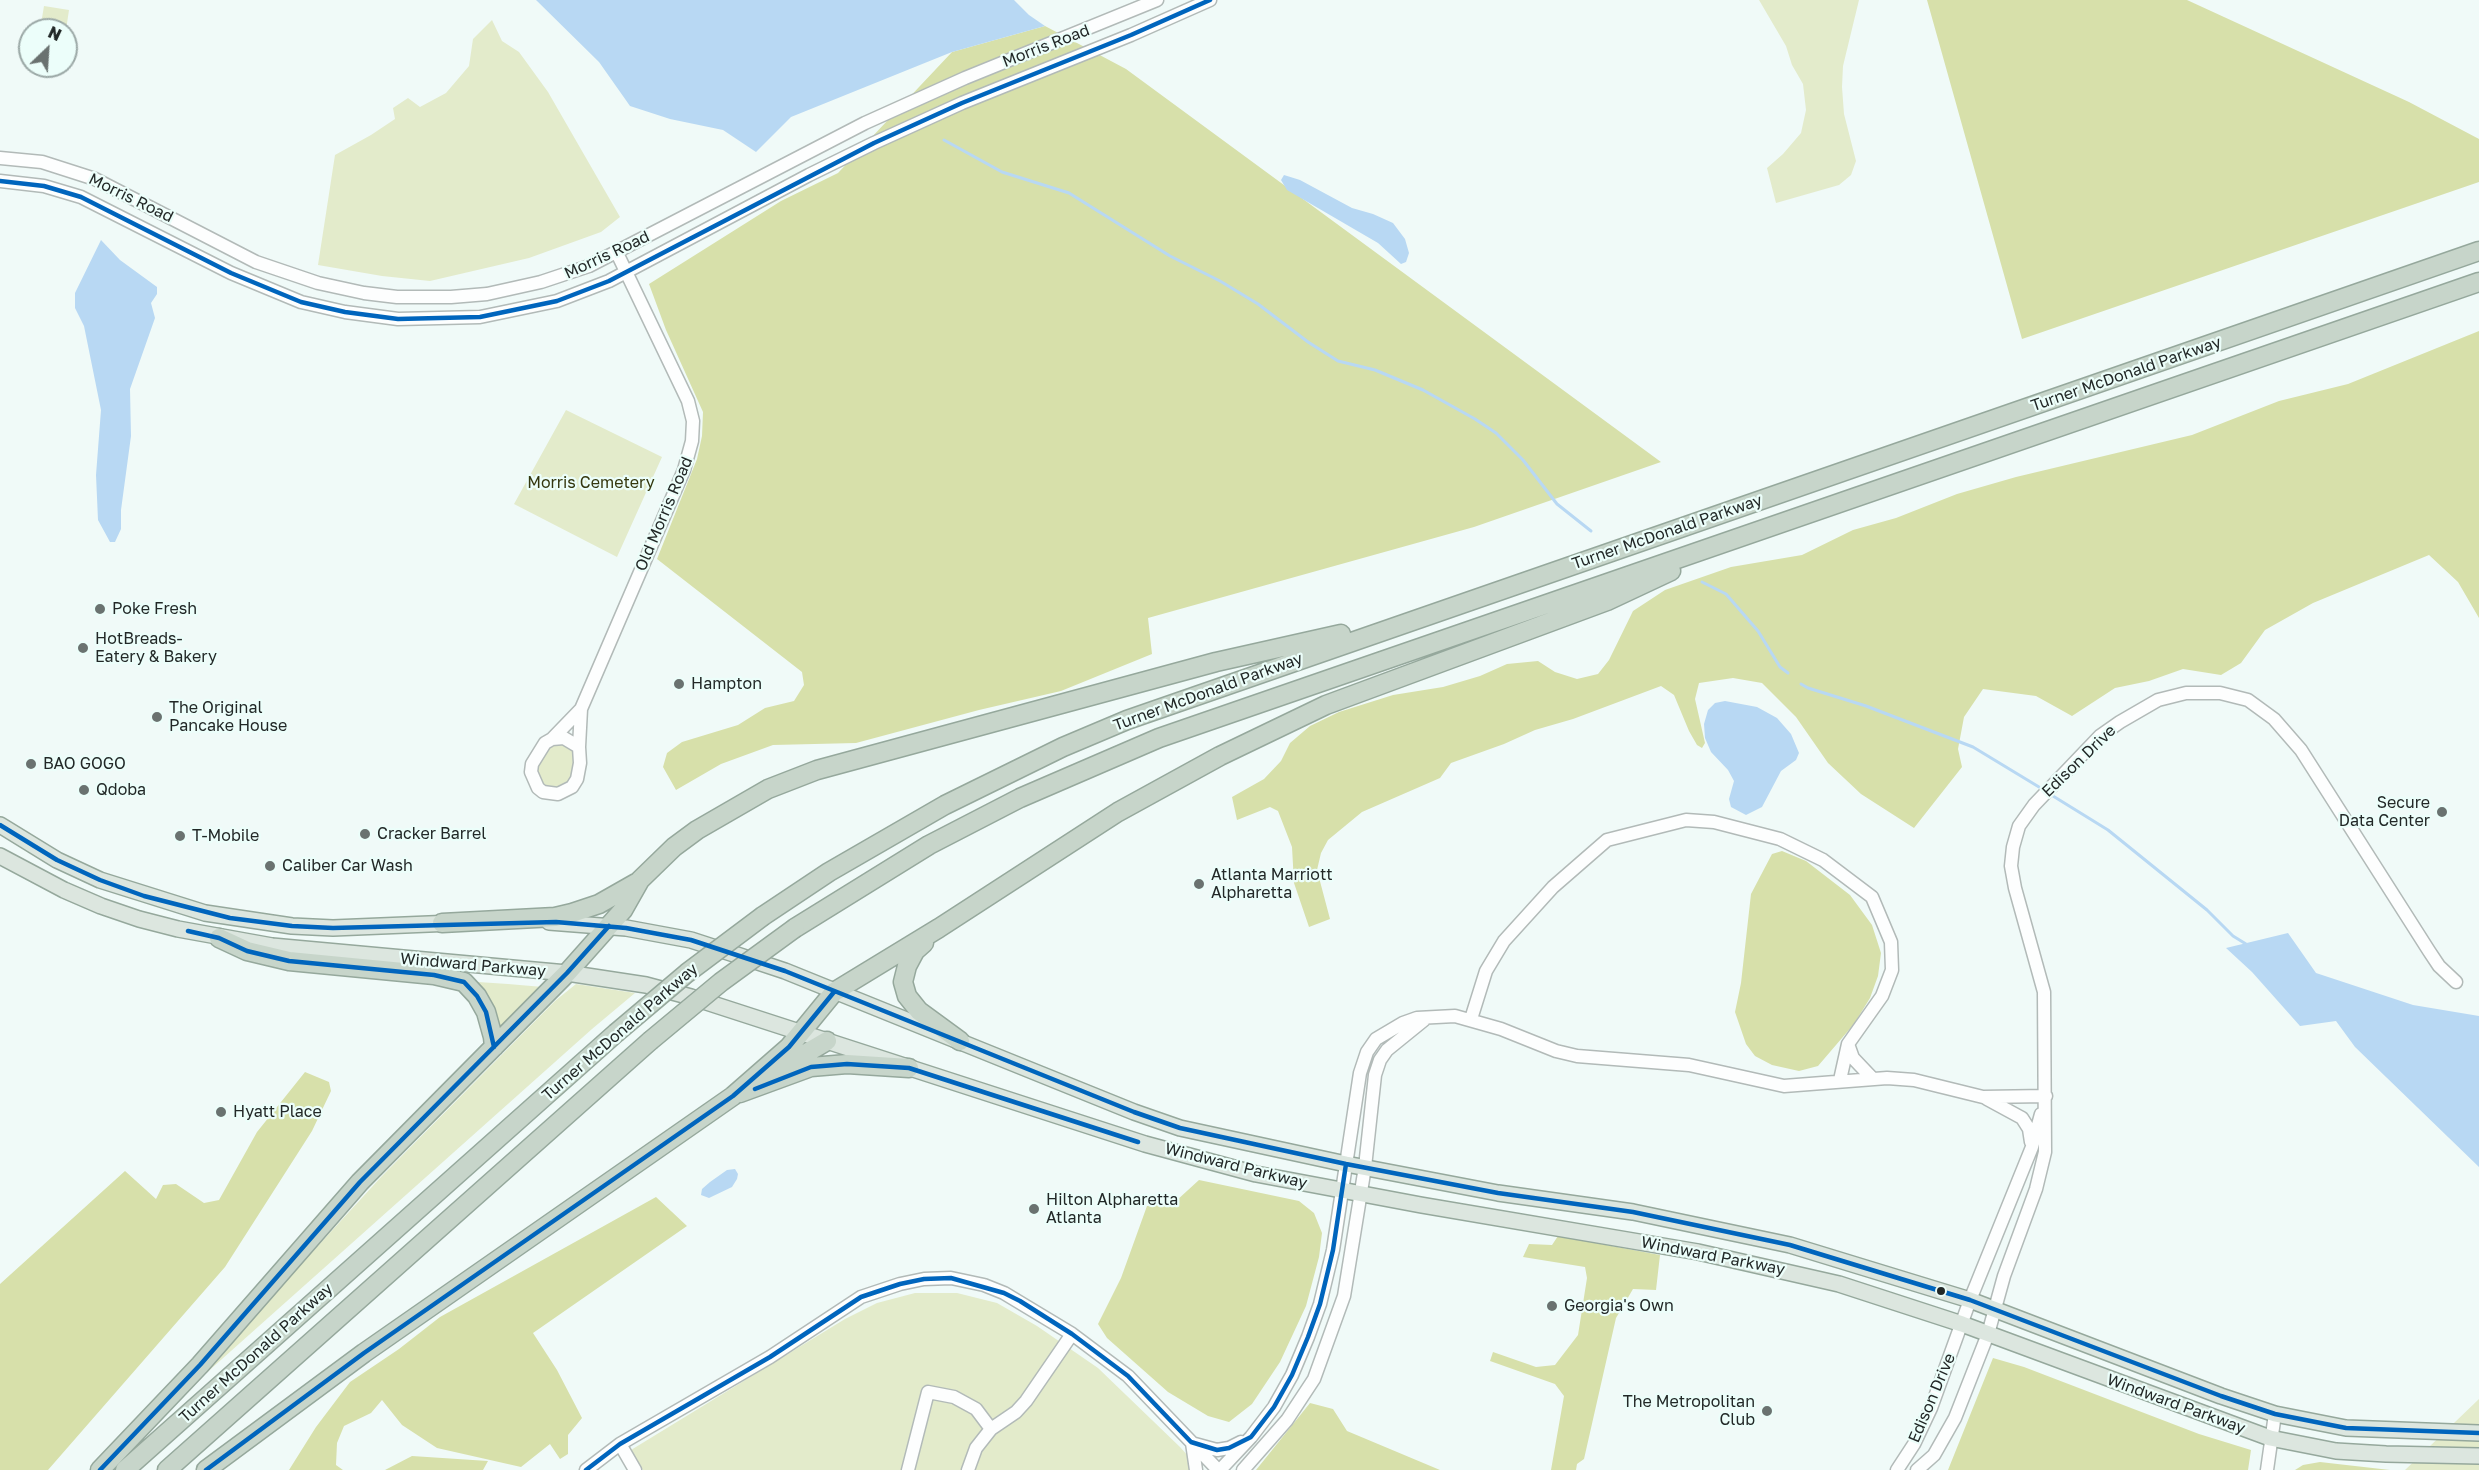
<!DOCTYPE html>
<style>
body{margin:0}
#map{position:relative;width:2479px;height:1470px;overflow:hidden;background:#f0faf8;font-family:"Golos Text",sans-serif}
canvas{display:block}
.north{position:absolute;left:18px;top:18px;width:60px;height:60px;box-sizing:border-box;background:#ecfefa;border:2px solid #9ba8a6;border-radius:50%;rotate:25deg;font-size:16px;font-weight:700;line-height:24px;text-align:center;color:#222827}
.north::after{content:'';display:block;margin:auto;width:21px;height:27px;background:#6a7270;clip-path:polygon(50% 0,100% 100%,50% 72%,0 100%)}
</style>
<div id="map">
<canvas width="2479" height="1470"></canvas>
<div class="north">N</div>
</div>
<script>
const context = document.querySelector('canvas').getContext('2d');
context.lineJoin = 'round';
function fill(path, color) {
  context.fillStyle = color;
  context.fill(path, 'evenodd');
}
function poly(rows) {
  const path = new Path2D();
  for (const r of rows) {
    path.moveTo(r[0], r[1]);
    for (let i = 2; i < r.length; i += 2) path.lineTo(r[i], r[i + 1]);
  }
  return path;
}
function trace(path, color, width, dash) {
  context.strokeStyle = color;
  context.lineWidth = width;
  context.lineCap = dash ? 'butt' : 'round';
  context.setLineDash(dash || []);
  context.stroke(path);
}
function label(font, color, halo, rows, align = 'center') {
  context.font = font + ' "Golos Text",sans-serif';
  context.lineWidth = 4.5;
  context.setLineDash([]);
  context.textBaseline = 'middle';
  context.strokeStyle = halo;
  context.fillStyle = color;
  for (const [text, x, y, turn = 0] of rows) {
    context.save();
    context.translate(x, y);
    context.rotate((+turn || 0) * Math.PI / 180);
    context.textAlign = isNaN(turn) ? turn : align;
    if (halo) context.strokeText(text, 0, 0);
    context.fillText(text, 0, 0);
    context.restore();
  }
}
const green = poly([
 [1759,0,1859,0,1843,66,1842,87,1844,114,1856,161,1851,175,1839,185,1776,203,1767,168,1783,154,1801,133,1806,110,1803,84,1792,65,1786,46],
 [44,6,69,10,66,30,40,30],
 [492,20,502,41,519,52,548,92,620,217,601,232,529,258,430,281,382,276,318,265,335,155,371,135,395,119,393,108,408,98,420,107,446,93,469,66,473,39],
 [566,410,662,457,617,557,514,504],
 [556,742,572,747,576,756,572,779,562,788,544,787,537,777,536,763,546,748],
 [478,982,508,984,543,987,500,1031,476,983],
 [576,984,635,993,592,1029,194,1384,194,1381,382,1176,555,1001],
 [915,1293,957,1293,997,1303,1037,1326,1098,1368,1180,1447,1191,1459,1191,1470,643,1470,635,1460,631,1450,845,1319,877,1303],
 [2479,1399,2479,1470,2405,1470]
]);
const forest = poly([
 [1927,0,2187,0,2409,102,2479,139,2479,182,2022,339],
 [1045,26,1126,69,1661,462,1474,527,1148,618,1152,654,1061,691,979,710,856,743,773,745,721,764,676,790,663,767,667,753,682,742,738,725,765,708,794,701,804,685,802,672,657,559,697,459,702,436,703,412,666,330,649,284,781,201,838,173,952,52],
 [2479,331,2479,618,2458,582,2429,555,2313,603,2265,630,2241,663,2221,675,2183,669,2149,681,2115,688,2072,716,2036,696,1983,689,1964,717,1958,749,1962,767,1914,828,1861,794,1828,763,1796,717,1762,683,1733,678,1699,683,1695,699,1705,743,1702,748,1697,745,1689,731,1674,695,1661,686,1573,719,1535,730,1504,744,1451,763,1440,778,1362,812,1328,840,1321,853,1317,870,1330,919,1309,927,1294,883,1292,847,1278,811,1270,807,1237,820,1232,797,1264,779,1281,761,1290,743,1310,726,1339,712,1393,695,1443,687,1480,676,1507,664,1538,661,1555,672,1577,679,1598,674,1609,660,1633,611,1665,590,1731,567,1802,555,1853,530,1896,518,1957,494,2016,477,2192,435,2279,401,2348,384],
 [1782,851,1806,861,1850,895,1872,925,1881,953,1878,976,1870,998,1854,1024,1818,1066,1799,1071,1772,1065,1755,1056,1746,1044,1735,1012,1741,983,1751,894,1772,854],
 [305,1072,329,1082,331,1091,312,1131,225,1267,48,1470,0,1470,0,1284,125,1171,156,1199,163,1185,176,1184,204,1203,219,1200,257,1132],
 [1199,1180,1299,1201,1314,1213,1322,1233,1319,1257,1306,1306,1280,1362,1252,1404,1229,1422,1208,1416,1168,1392,1107,1338,1098,1324,1121,1278,1147,1206,1176,1201],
 [656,1197,687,1226,533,1333,557,1370,582,1418,568,1435,568,1454,560,1459,550,1444,521,1467,437,1448,402,1425,382,1400,371,1413,344,1426,337,1443,336,1465,343,1470,289,1470,316,1427,350,1382,399,1349,440,1317],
 [1558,1236,1660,1255,1656,1290,1633,1289,1616,1318,1584,1459,1577,1464,1576,1470,1551,1470,1564,1396,1555,1384,1490,1361,1493,1352,1536,1367,1555,1365,1578,1335,1587,1278,1585,1267,1523,1257,1529,1244,1552,1245],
 [1993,1358,2024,1367,2199,1434,2251,1450,2248,1470,1948,1470],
 [1310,1403,1333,1409,1347,1431,1440,1470,1256,1470],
 [412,1456,488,1461,483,1470,385,1470],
 [2320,1462,2390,1470,2295,1470,2303,1465]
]);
const water = poly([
 [536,0,1014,0,1029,15,1045,26,952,52,791,117,756,152,723,130,670,119,630,106,599,62],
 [1284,175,1300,180,1352,208,1373,214,1393,223,1405,239,1409,253,1406,262,1401,264,1378,243,1287,190,1281,180],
 [101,240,120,260,157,287,157,294,151,303,155,318,130,389,131,436,121,510,121,529,115,542,110,542,98,520,96,475,101,410,84,326,75,308,75,293],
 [1725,701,1757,707,1777,718,1791,734,1799,753,1796,760,1781,771,1762,807,1746,815,1731,807,1729,799,1734,781,1728,770,1711,752,1705,738,1704,724,1708,710,1715,703],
 [2288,933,2316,973,2413,1005,2479,1016,2479,1167,2355,1047,2336,1021,2300,1026,2252,972,2226,948],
 [735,1169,738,1174,737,1179,732,1187,709,1198,701,1195,702,1189,710,1182,727,1170]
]);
const stream = poly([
 [944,140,1002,172,1069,193,1170,256,1220,281,1258,304,1308,342,1338,361,1375,370,1423,390,1475,419,1496,433,1523,460,1557,504,1591,531],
 [1702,582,1726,594,1758,631,1780,667,1788,673],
 [1801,684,1808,688,1866,706,1973,747,2039,787],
 [2053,796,2108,830,2207,910,2233,936,2246,944]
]);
const minor = poly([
 [0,158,42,162,95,179,256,262,318,283,364,293,397,297,451,297,487,294,541,282,589,266,865,123,965,78,1157,0],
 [0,181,44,186,81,197,231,273,301,302,345,312,398,319,480,317,557,301,609,281,809,175,874,143,962,103,1131,35,1210,0],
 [552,739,581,709,684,470,692,441,693,421,688,401,617,253],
 [579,747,564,738,552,739,545,743,532,764,531,772,538,788,543,792,558,794,572,787,577,779,580,763,579,747,581,709],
 [1471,1019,1486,971,1504,941,1553,887,1607,840,1686,820,1714,822,1780,839,1823,860,1872,897,1891,942,1892,970,1882,996,1848,1044,1840,1080],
 [1848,1044,1853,1058,1872,1078],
 [1987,1099,2022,1118,2029,1129,2031,1142],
 [1192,1443,1196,1470],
 [620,1444,635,1470],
 [1195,1444,1217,1450,1229,1448,1241,1442],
 [586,1470,620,1444,770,1357,861,1297,900,1284,924,1279,951,1278,984,1285,1004,1293,1072,1334,1128,1376,1218,1470],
 [908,1470,928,1392,954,1397,976,1409,991,1429],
 [968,1470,976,1448,991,1429,1016,1412,1026,1401,1072,1334],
 [1220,1470,1251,1437,1274,1407,1292,1375,1308,1337,1320,1304,1333,1250,1360,1073,1367,1052,1376,1039,1403,1023,1417,1018,1455,1016,1501,1029,1556,1051,1577,1056,1689,1065,1784,1086,1887,1078,1914,1080,1983,1097,2046,1096],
 [1243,1470,1287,1420,1314,1379,1344,1296,1365,1167,1375,1075,1380,1060,1387,1050,1424,1020],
 [1897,1470,1914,1444,1931,1408,1970,1300,2032,1147,2041,1114],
 [1917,1470,1934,1455,1955,1418,1988,1334,2004,1276,2036,1189,2045,1152,2044,992,2015,888,2011,866,2013,847,2019,826,2034,805,2100,736,2120,722,2158,700,2186,693,2220,693,2248,700,2274,719,2301,750,2429,951,2439,966,2456,982],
 [2267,1470,2275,1414]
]);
const major = poly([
 [0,825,57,860,100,880,205,913,292,926,333,928,453,923],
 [0,856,64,890,101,906,139,919,178,929,272,946,567,973,646,985,691,997,1145,1144,1256,1174,1421,1205,1698,1252,1839,1284,1962,1324,2270,1438,2336,1451,2386,1454,2479,1456],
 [549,922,626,928,691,940,734,954,785,971,1134,1112,1180,1128,1346,1164,1498,1193,1633,1212,1790,1245,1970,1300,2221,1396,2275,1414,2346,1428,2479,1433]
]);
const highway = poly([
 [763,916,829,872,945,805,1063,747,1127,720,2479,251],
 [442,923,555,917,572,913,599,904,636,883],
 [795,928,929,845,1020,798,1159,738,2479,282],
 [219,938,247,951,289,961,434,975,464,982,477,996,486,1012,493,1037,494,1047],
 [924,943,915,951,907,966,903,982,907,996,919,1011,960,1041],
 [774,1068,786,1065,827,1041],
 [740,1093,811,1067,847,1064,909,1068],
 [100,1470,200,1365,360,1182,567,973,623,910,640,880,674,847,697,830,768,789,817,770,1216,662,1341,634],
 [125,1470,616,1033],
 [167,1470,650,1041],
 [206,1470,364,1353,733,1096,789,1047,834,992,939,928,1118,812,1220,756,1326,705,1607,601,1671,571]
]);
const highwayBridge = poly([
 [616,1033,687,973,763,916],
 [650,1041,721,982,795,928]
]);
const bus1 = poly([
 [0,181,44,186,81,197,231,273,301,302,345,312,398,319,480,317,557,301,609,281,874,143,962,103,1131,35,1210,0],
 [0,825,57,860,100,880,144,896,230,918,292,926,333,928,556,922,626,928,691,940,785,971,1134,1112,1180,1128,1346,1164,1498,1193,1633,1212,1790,1245,1970,1300,2221,1396,2275,1414,2346,1428,2479,1433],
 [188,931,219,938,247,951,289,961,434,975,464,982,477,996,486,1012,494,1047],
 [755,1089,811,1067,847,1064,909,1068,1138,1142],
 [100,1470,200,1365,360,1182,567,973,609,926],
 [206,1470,364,1353,733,1096,789,1047,834,992],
 [586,1470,620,1444,770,1357,861,1297,900,1284,924,1279,951,1278,1004,1293,1020,1301,1072,1334,1128,1376,1191,1442,1217,1450,1229,1448,1251,1437,1274,1407,1292,1375,1308,1337,1320,1304,1333,1250,1346,1164]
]);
const markers = [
 [100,609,6,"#6a7270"],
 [83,648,6,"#6a7270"],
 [679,684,6,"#6a7270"],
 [157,717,6,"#6a7270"],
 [31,764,6,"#6a7270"],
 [84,790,6,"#6a7270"],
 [2442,812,6,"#6a7270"],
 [365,834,6,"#6a7270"],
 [180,836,6,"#6a7270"],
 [270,866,6,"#6a7270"],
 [1199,884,6,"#6a7270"],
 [221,1112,6,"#6a7270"],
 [1034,1209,6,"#6a7270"],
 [1941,1291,5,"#222827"],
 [1552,1306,6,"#6a7270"],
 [1767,1411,6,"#6a7270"]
];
const streetNames = [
 ["Morris Road",1046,46,-21],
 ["Morris Road",131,198,26],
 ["Morris Road",607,255,-25],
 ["Turner McDonald Parkway",2126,374,-19],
 ["Old Morris Road",664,514,-67],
 ["Turner McDonald Parkway",1667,532,-19],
 ["Turner McDonald Parkway",1208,692,-20],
 ["Edison Drive",2079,761,-44],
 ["Windward Parkway",473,965,5],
 ["Turner McDonald Parkway",620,1032,-41],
 ["Windward Parkway",1236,1166,14],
 ["Windward Parkway",1713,1256,11],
 ["Turner McDonald Parkway",256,1353,-42],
 ["Edison Drive",1932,1398,-67],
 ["Windward Parkway",2176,1404,20]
];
const parkNames = [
 ["Morris Cemetery",591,483]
];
const poiNames = [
 ["Poke Fresh",112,609],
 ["HotBreads-",95,639],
 ["Eatery & Bakery",95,657],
 ["Hampton",691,684],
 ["The Original",169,708],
 ["Pancake House",169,726],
 ["BAO GOGO",43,764],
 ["Qdoba",96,790],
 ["Secure",2430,803,"right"],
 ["Data Center",2430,821,"right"],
 ["Cracker Barrel",377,834],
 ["T-Mobile",192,836],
 ["Caliber Car Wash",282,866],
 ["Atlanta Marriott",1211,875],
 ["Alpharetta",1211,893],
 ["Hyatt Place",233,1112],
 ["Hilton Alpharetta",1046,1200],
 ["Atlanta",1046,1218],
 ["Georgia's Own",1564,1306],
 ["The Metropolitan",1755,1402,"right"],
 ["Club",1755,1420,"right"]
];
fill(green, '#e3ebcb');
fill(forest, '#d7e0aa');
fill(water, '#b8d8f3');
trace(stream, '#b8d8f3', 3);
trace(minor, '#b2bab8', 15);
trace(major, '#95a89c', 18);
trace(highway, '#95a89c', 21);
trace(minor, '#fdfefe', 12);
trace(major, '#dce6df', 15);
trace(highway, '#c7d5ca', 18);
trace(highwayBridge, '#95a89c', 21, []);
trace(highwayBridge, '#c7d5ca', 18);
trace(bus1, '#0065bd', 4.5);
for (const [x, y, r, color] of markers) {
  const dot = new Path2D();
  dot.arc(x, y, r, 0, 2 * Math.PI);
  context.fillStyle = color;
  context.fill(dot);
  trace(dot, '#ecfefa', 2);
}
label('16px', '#222827', '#ecfefa', streetNames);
label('16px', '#34370e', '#ecfefa', parkNames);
label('16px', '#222827', '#ecfefa', poiNames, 'left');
</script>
